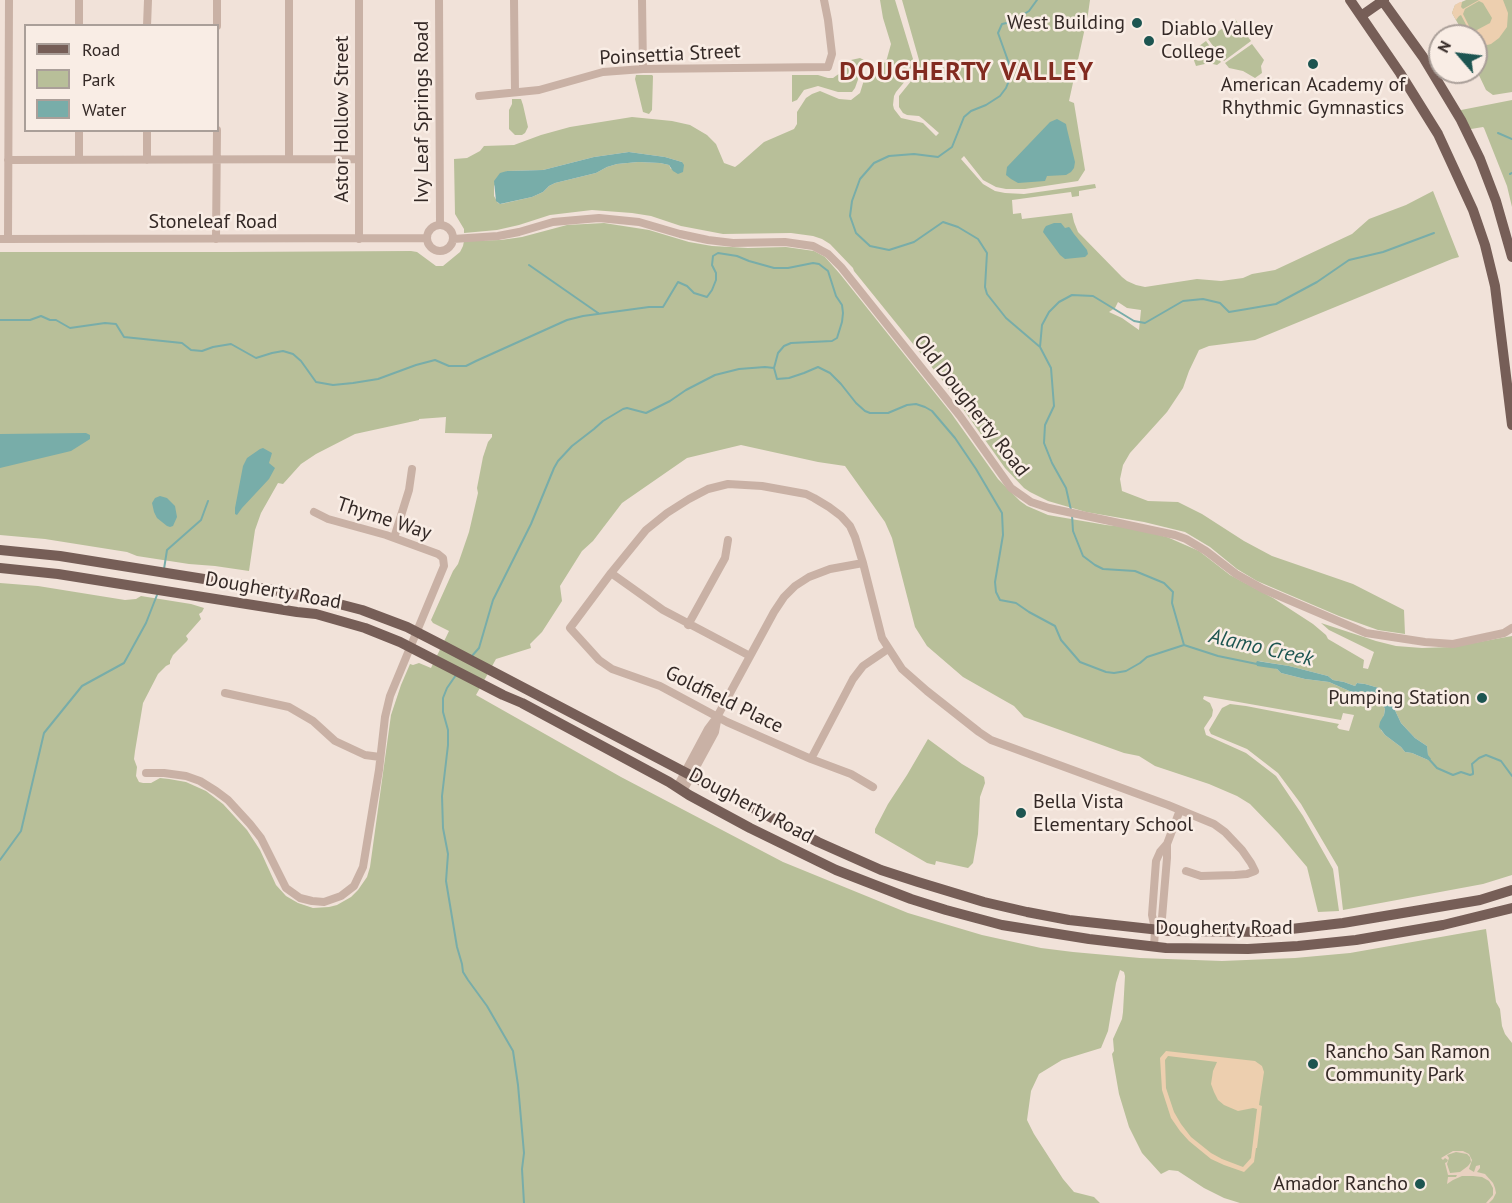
<!DOCTYPE html>
<style>
body{margin:0}
#map{position:relative;width:1512px;height:1203px;overflow:hidden;background:#f1e2d9;font-family:"PT Sans",sans-serif}
canvas{display:block}
.legend{position:absolute;left:24px;top:24px;width:195px;height:108px;box-sizing:border-box;background:#f9ede5;border:2px solid #aa9f99;margin:0;padding:8px 10px;list-style:none;font-size:18px;color:#342926}
.legend li{display:flex;align-items:center;gap:12px;height:30px}
.legend b{width:30px;border:2px solid #aa9f99}
.north{position:absolute;left:1428px;top:24px;width:60px;height:60px;box-sizing:border-box;background:#f9ede5;border:2px solid #aa9f99;border-radius:50%;rotate:298deg;font-size:16px;font-weight:700;line-height:24px;text-align:center;color:#342926}
.north::after{content:'';display:block;margin:auto;width:21px;height:27px;background:#1d5551;clip-path:polygon(50% 0,100% 100%,50% 72%,0 100%)}
</style>
<div id="map">
<canvas width="1512" height="1203"></canvas>
<ul class="legend">
<li><b style="height:8px;background:#765e57"></b>Road</li>
<li><b style="height:16px;background:#b8bf99"></b>Park</li>
<li><b style="height:16px;background:#78ada9"></b>Water</li>
</ul>
<div class="north">N</div>
</div>
<script>
const context = document.querySelector('canvas').getContext('2d');
context.lineJoin = 'round';
function fill(path, color) {
  context.fillStyle = color;
  context.fill(path, 'evenodd');
}
function poly(rows) {
  const path = new Path2D();
  for (const r of rows) {
    if (r.length === 3) {
      path.moveTo(r[0] + r[2], r[1]);
      path.arc(r[0], r[1], r[2], 0, 2 * Math.PI);
      continue;
    }
    path.moveTo(r[0], r[1]);
    for (let i = 2; i < r.length; i += 2) path.lineTo(r[i], r[i + 1]);
  }
  return path;
}
function trace(path, color, width, dash) {
  context.strokeStyle = color;
  context.lineWidth = width;
  context.lineCap = dash ? 'butt' : 'round';
  context.setLineDash(dash || []);
  context.stroke(path);
}
function label(font, color, halo, rows, align = 'center') {
  context.font = font + ' "PT Sans",sans-serif';
  context.lineWidth = 5;
  context.setLineDash([]);
  context.textBaseline = 'middle';
  context.strokeStyle = halo;
  context.fillStyle = color;
  for (const [text, x, y, turn = 0] of rows) {
    context.save();
    context.translate(x, y);
    context.rotate((+turn || 0) * Math.PI / 180);
    context.textAlign = isNaN(turn) ? turn : align;
    if (halo) context.strokeText(text, 0, 0);
    context.fillText(text, 0, 0);
    context.restore();
  }
}
const green = poly([
 [880,0,895,0,913,59,911,74,896,92,894,96,893,105,894,109,901,118,923,123,936,136,939,133,923,119,919,116,907,115,903,113,899,107,899,96,916,75,919,60,902,0,1090,0,1088,14,1069,101,1074,103,1085,170,1078,181,1025,189,1006,189,996,187,983,180,964,156,961,159,983,184,995,191,1005,193,1024,194,1095,184,1096,188,1079,191,1079,196,1072,197,1071,192,1012,200,1013,214,1021,213,1022,219,1072,213,1074,222,1078,232,1122,277,1127,281,1136,285,1145,287,1197,279,1221,281,1243,278,1252,274,1275,270,1352,234,1369,219,1406,205,1433,191,1459,257,1452,259,1255,340,1209,346,1199,350,1189,371,1183,388,1167,412,1130,453,1123,465,1120,479,1122,491,1148,501,1178,502,1202,514,1244,541,1272,556,1353,584,1404,610,1405,634,1378,630,1339,616,1257,581,1237,569,1210,547,1185,532,1144,522,1086,512,1048,501,1030,492,1024,488,1005,468,943,381,854,271,853,268,830,244,822,239,813,236,791,233,723,234,681,226,651,216,632,213,592,210,550,215,519,225,497,230,464,233,464,229,455,214,454,159,467,158,480,151,484,146,514,145,541,135,570,127,632,117,672,121,690,125,707,135,716,144,724,163,735,167,739,164,764,142,794,129,797,124,797,112,806,98,812,94,820,91,839,99,851,100,860,93,864,80,873,67,886,62,891,44,883,18],
 [629,152,665,157,682,162,671,169,669,165,660,163,638,162,617,164,607,167,596,173,555,183,549,186,543,192,532,197,501,204,498,203,494,196,494,186,507,171,543,170,594,157],
 [1118,302,1127,308,1141,310,1139,330,1122,318,1109,312,1115,308],
 [1466,0,1512,0,1512,92,1493,95,1486,90,1476,69,1476,36,1465,36,1452,13,1455,5],
 [1235,19,1251,41,1224,61,1208,39],
 [1206,41,1221,62,1217,65,1209,63,1196,66,1191,52],
 [1252,44,1264,60,1261,66,1262,73,1255,78,1243,71,1229,68,1225,63],
 [860,58,864,60,866,65,860,74,855,88,852,92,838,92,818,86,804,90,797,100,792,102,792,75,818,75,828,78,833,78,840,73,842,69,842,62],
 [636,75,652,75,653,76,652,110,649,114,643,112,635,79],
 [512,99,521,99,523,105,528,127,525,133,522,135,515,135,509,129,509,110,512,104],
 [1512,100,1512,207,1507,186,1484,128,1483,127,1465,130,1456,111],
 [604,223,649,230,689,242,712,246,748,248,786,247,814,251,825,257,840,274,951,413,998,479,1020,501,1027,506,1048,515,1106,525,1125,527,1167,537,1199,551,1230,575,1273,598,1313,624,1326,635,1328,639,1364,660,1363,668,1368,669,1374,652,1329,630,1321,623,1376,641,1396,646,1422,648,1451,647,1512,636,1512,875,1483,884,1343,910,1338,867,1301,804,1278,773,1247,749,1211,734,1209,730,1222,708,1230,704,1246,706,1339,724,1337,727,1339,729,1349,731,1354,715,1343,713,1341,720,1204,696,1203,699,1210,703,1213,710,1212,716,1204,728,1206,735,1246,753,1276,776,1303,816,1333,869,1339,911,1318,912,1307,867,1279,834,1250,804,1237,796,1209,784,1155,766,1139,756,1124,753,1024,717,1014,706,963,677,927,646,915,627,892,538,885,522,845,466,818,462,741,445,687,458,622,503,593,541,582,551,560,586,562,601,542,632,530,644,531,648,496,659,476,695,621,777,783,862,908,913,982,935,1041,948,1073,952,1140,958,1222,961,1295,958,1350,953,1486,929,1496,1002,1500,1009,1502,1026,1505,1034,1512,1043,1512,1203,1240,1203,1224,1198,1204,1188,1178,1171,1169,1170,1161,1174,1142,1153,1129,1127,1119,1094,1112,1054,1114,1051,1113,1039,1122,1019,1123,1012,1125,976,1124,972,1120,970,1116,983,1108,1031,1101,1048,1062,1060,1039,1074,1031,1091,1027,1120,1034,1134,1063,1179,1074,1192,1094,1197,1100,1203,0,1203,0,583,38,586,125,600,136,599,141,596,191,604,204,608,202,612,199,614,201,619,186,636,188,639,187,641,173,655,170,661,170,664,166,666,158,674,143,703,135,751,134,759,137,767,136,776,139,782,143,783,151,783,160,778,169,779,186,782,206,791,223,804,247,830,260,850,276,885,286,896,298,903,313,908,329,907,337,905,351,897,358,890,367,877,370,867,391,715,401,685,410,664,413,665,419,663,431,668,449,631,433,623,431,620,453,571,458,564,469,532,478,493,477,488,483,457,488,442,492,437,492,434,445,433,446,417,419,419,419,420,355,434,316,454,301,464,283,484,278,483,261,513,255,530,249,571,215,566,189,564,137,556,127,552,45,539,0,535,0,252,231,252,411,251,417,252,436,266,443,266,460,252,463,246,464,241,501,240,522,237,567,225],
 [1258,661,1289,666,1328,676,1333,680,1344,682,1355,686,1357,683,1365,684,1379,688,1392,704,1401,723,1415,738,1427,746,1428,760,1412,753,1405,752,1401,747,1385,735,1381,730,1385,709,1382,703,1372,695,1362,691,1354,693,1329,682,1305,679,1281,673,1277,669],
 [928,739,962,764,984,777,985,783,980,797,978,834,973,863,968,868,936,861,935,865,927,863,875,833,875,829,888,804,907,775]
]);
const sand = poly([
 [1479,0,1503,0,1508,13,1507,27,1499,38,1491,44,1480,47,1478,47,1476,43,1476,36,1472,36,1461,15,1459,16,1456,20,1452,13,1455,5,1460,2,1462,2,1461,7,1463,9],
 [1479,1,1483,3,1492,18,1490,23,1475,31,1471,30,1463,14,1465,9],
 [1166,1051,1255,1061,1262,1066,1264,1072,1259,1105,1262,1106,1257,1148,1256,1148,1254,1162,1244,1172,1224,1165,1211,1159,1189,1141,1180,1131,1171,1118,1162,1090,1160,1058],
 [1168,1056,1217,1062,1213,1071,1211,1084,1214,1092,1218,1100,1224,1105,1238,1111,1253,1108,1257,1109,1251,1158,1243,1167,1222,1159,1211,1153,1191,1137,1181,1124,1174,1112,1166,1088,1165,1060]
]);
const plaza = poly([
 [1453,1151,1463,1151,1469,1154,1472,1160,1469,1169,1474,1172,1476,1166,1480,1165,1480,1168,1477,1172,1485,1174,1493,1183,1495,1188,1496,1193,1493,1199,1489,1203,1486,1203,1493,1195,1493,1188,1489,1181,1482,1177,1473,1176,1462,1176,1453,1180,1447,1184,1448,1177,1456,1177,1457,1175,1448,1175,1445,1163,1447,1162,1448,1160,1445,1158,1443,1160,1441,1158],
 [1456,1152,1467,1154,1470,1157,1471,1162,1468,1166,1460,1172,1450,1173,1447,1164,1449,1158,1447,1155]
]);
const water = poly([
 [1057,119,1066,124,1067,129,1075,162,1074,168,1071,172,1066,175,1047,176,1045,181,1018,183,1011,179,1006,175,1007,167,1050,122],
 [629,152,665,157,682,162,684,165,683,172,678,174,673,171,669,165,660,163,638,162,617,164,607,167,596,173,555,183,549,186,543,192,532,197,500,204,496,201,494,181,500,173,507,171,543,170,594,157],
 [1054,223,1061,223,1065,228,1069,227,1070,228,1074,234,1087,250,1088,254,1085,257,1065,259,1060,255,1043,232,1044,229,1046,226],
 [86,433,90,435,90,439,71,451,0,468,0,434],
 [263,448,272,453,269,463,275,468,269,479,242,508,237,515,235,514,235,508,243,466,247,458,260,449],
 [160,496,167,498,175,506,177,517,173,526,170,527,167,526,157,518,154,512,152,503,155,498],
 [1257,661,1289,666,1328,676,1333,680,1344,682,1355,686,1357,683,1365,684,1379,688,1392,704,1401,723,1415,738,1427,746,1428,755,1431,759,1428,760,1412,753,1405,752,1401,747,1385,735,1379,727,1380,722,1384,715,1385,709,1382,703,1372,695,1362,691,1354,693,1329,682,1305,679,1281,673,1277,669,1257,666,1256,663]
]);
const stream = poly([
 [1037,0,1029,11,1011,22,1002,24,998,33,1011,69,1010,78,1006,88,1000,96,986,105,971,111,964,117,952,147,938,157,914,154,889,156,874,163,860,179,852,201,850,216,856,233,870,246,889,250,914,242,943,222,958,227,978,239,987,253,985,287,987,294,1006,318,1040,347,1051,368,1054,406,1045,425,1044,443,1052,463,1066,488,1071,510],
 [1498,133,1512,139],
 [1510,174,1512,173],
 [529,265,598,313],
 [0,320,30,320,41,316,50,320,56,320,70,328,105,323,116,324,124,337,182,343,191,350,202,351,213,347,231,344,256,358,272,353,283,351,293,354,301,361,316,382,333,385,353,383,378,379,416,365,435,360,449,366,466,366,476,361,567,320,583,316,649,307,663,307,678,282,687,286,694,293,707,297,712,290,716,280,716,273,712,265,713,256,718,253,737,256,749,261,774,268,788,268,813,263,819,264,828,271,836,296,842,305,843,313,842,322,837,338,832,341,791,343,784,346,778,353,774,368,777,379,789,378,804,373,818,367,830,373,841,384,856,403,865,411,870,413,888,413,907,405,916,404,925,407,932,411,955,438,976,469,1002,513,1003,535,995,582,996,592,1000,600,1016,603,1029,612,1055,626,1061,640,1080,662,1106,672,1114,673,1126,671,1140,663,1147,657,1184,645],
 [1040,347,1042,325,1049,312,1059,302,1072,295,1093,296,1134,321,1145,323,1183,301,1203,299,1220,303,1229,312,1247,309,1276,304,1317,282,1349,260,1383,252,1434,233],
 [1072,515,1073,531,1083,556,1095,565,1103,569,1135,571,1164,583,1173,592,1172,603,1184,645,1218,656,1257,664],
 [164,569,167,550,201,520,208,501],
 [471,657,479,648,493,600,531,524,554,468,558,461,572,446,594,429,603,421,623,409,627,408,646,413,670,401,686,390,715,375,739,369,765,367,774,368],
 [456,675,447,688,443,698,443,712,448,730,448,745,442,796,443,828,448,854,446,881,457,947,462,964,463,972,468,980,487,1006,513,1051,518,1085,524,1153,522,1169,524,1203],
 [1428,758,1437,768,1453,775,1461,772,1470,775,1473,774,1473,772,1472,764,1479,758,1486,755,1501,761,1512,776],
 [0,860,21,831,44,733,82,686,124,663,146,623,157,595]
]);
const minor = poly([
 [289,0,289,159],
 [439,0,440,225],
 [514,0,515,92],
 [642,0,643,69],
 [79,26,79,0],
 [147,26,148,0],
 [217,26,217,0],
 [479,96,539,90,603,72,643,69,828,67,832,54,828,20,824,0],
 [8,160,359,159],
 [79,160,79,130],
 [147,160,147,130],
 [440,238,13],
 [0,239,426,238],
 [8,239,9,0],
 [216,239,217,130],
 [359,239,359,0],
 [453,239,498,236,519,232,553,222,599,218,639,222,680,234,708,240,733,243,785,242,813,246,828,254,841,267,960,416,1004,478,1011,488,1031,502,1049,508,1175,535,1186,539,1206,551,1236,574,1263,589,1366,633,1425,642,1453,644,1504,633,1512,628],
 [394,538,409,490,412,469],
 [611,573,663,610,750,656],
 [688,625,725,558,728,540],
 [225,693,289,707,313,721,335,741,365,755,380,757],
 [811,759,853,679,863,666,888,649],
 [146,773,164,773,186,776,200,781,216,791,228,800,250,824,261,838,286,888,300,898,312,901,324,902,341,896,354,886,363,867,379,770,385,717,390,696,444,566,443,558,438,554,386,535,328,519,314,512],
 [677,787,708,729,717,717,774,612,784,597,795,586,809,577,830,569,863,563],
 [873,787,851,774,811,759,727,722,660,686,612,669,599,660,570,628,611,573,646,530,667,513,689,499,708,489,728,484,762,486,806,494,814,498,829,507,841,516,850,526,855,537,863,563,882,638,902,669,927,691,979,732,991,740,1168,805,1214,824,1225,832,1242,850,1251,863,1255,871,1247,874,1235,875,1201,876,1186,871],
 [683,791,715,732,717,721],
 [1155,929,1162,918,1167,858,1167,844],
 [1154,947,1155,929,1152,915,1156,861,1160,852,1167,844,1180,810]
]);
const major = poly([
 [1350,0,1400,73,1438,134,1473,210,1485,245,1495,286,1512,425],
 [1382,0,1423,57,1461,120,1480,159,1496,201,1512,257],
 [1361,16,1384,0],
 [0,550,60,556,273,590,316,598,362,610,407,627,442,645,818,842,881,870,918,882,984,902,1027,912,1069,920,1169,931,1265,932,1343,923,1480,900,1512,890],
 [0,568,58,574,297,612,316,614,365,628,400,642,503,695,522,703,669,782,689,795,750,828,836,870,911,899,946,910,1002,925,1089,939,1166,948,1248,949,1298,946,1356,940,1443,925,1512,908]
]);
const markers = [
 [1137,23,6,"#1d5551"],
 [1149,41,6,"#1d5551"],
 [1313,64,6,"#1d5551"],
 [1482,698,6,"#1d5551"],
 [1021,813,6,"#1d5551"],
 [1313,1064,6,"#1d5551"],
 [1420,1184,6,"#1d5551"]
];
const poiNames = [
 ["West Building",1125,23],
 ["Diablo Valley",1161,29,"left"],
 ["College",1161,52,"left"],
 ["American Academy of",1313,85,"center"],
 ["Rhythmic Gymnastics",1313,108,"center"],
 ["Pumping Station",1470,698],
 ["Bella Vista",1033,802,"left"],
 ["Elementary School",1033,825,"left"],
 ["Rancho San Ramon",1325,1052,"left"],
 ["Community Park",1325,1075,"left"],
 ["Amador Rancho",1408,1184]
];
const streetNames = [
 ["Poinsettia Street",670,55,-3],
 ["Ivy Leaf Springs Road",422,112,-90],
 ["Astor Hollow Street",342,119,-90],
 ["Stoneleaf Road",213,222],
 ["Old Dougherty Road",971,406,52],
 ["Thyme Way",384,519,18],
 ["Dougherty Road",273,591,10],
 ["Goldfield Place",724,700,26],
 ["Dougherty Road",751,806,28],
 ["Dougherty Road",1224,928]
];
const waterNames = [
 ["Alamo Creek",1261,648,13]
];
const districtNames = [
 ["DOUGHERTY VALLEY",967,73]
];
fill(green, '#b8bf99');
fill(sand, '#edcfaf');
fill(plaza, '#e9d1c0');
fill(water, '#78ada9');
trace(stream, '#78ada9', 2);
trace(minor, '#c9b1a5', 8);
trace(major, '#765e57', 10);
for (const [x, y, r, color] of markers) {
  const dot = new Path2D();
  dot.arc(x, y, r, 0, 2 * Math.PI);
  context.fillStyle = color;
  context.fill(dot);
  trace(dot, '#f9ede5', 2);
}
label('20px', '#342926', '#f9ede5', poiNames, 'right');
label('20px', '#342926', '#f9ede5', streetNames);
label('italic 21px', '#1d5551', '#f9ede5', waterNames);
context.letterSpacing = '1.5px';
label('bold 26px', '#822b20', '#f9ede5', districtNames);
context.letterSpacing = '0px';
</script>
